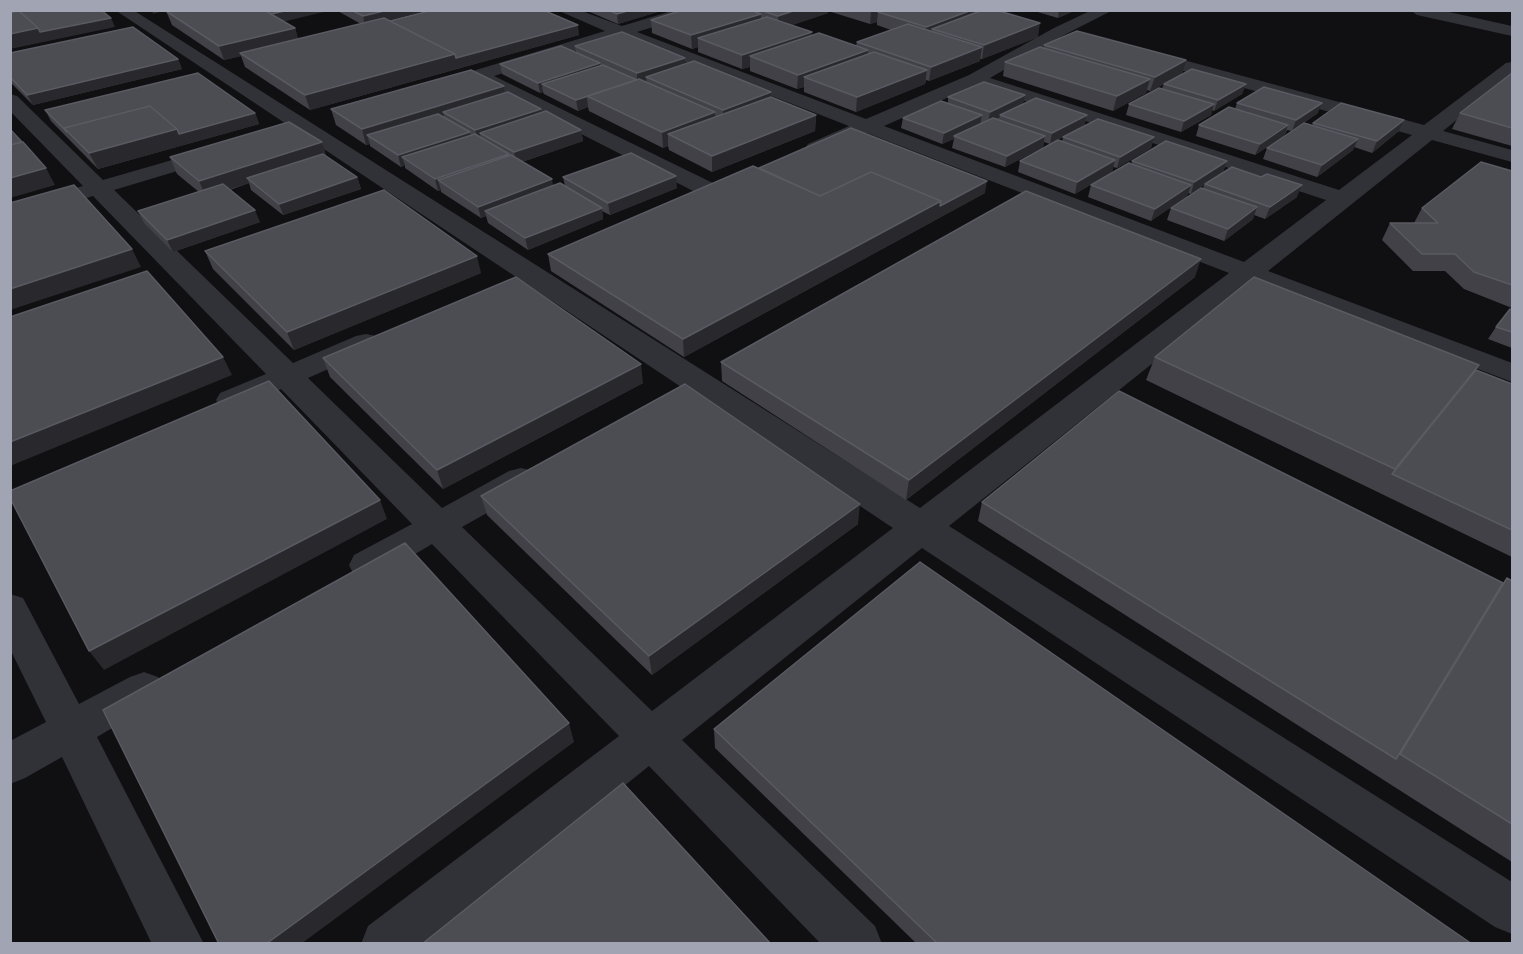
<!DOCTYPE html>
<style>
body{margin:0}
#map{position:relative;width:1523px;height:954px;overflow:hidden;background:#101012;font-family:"Asap Condensed",sans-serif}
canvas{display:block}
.frame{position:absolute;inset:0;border:12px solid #a1a5b3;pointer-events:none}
</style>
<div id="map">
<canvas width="1523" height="954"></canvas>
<div class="frame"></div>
</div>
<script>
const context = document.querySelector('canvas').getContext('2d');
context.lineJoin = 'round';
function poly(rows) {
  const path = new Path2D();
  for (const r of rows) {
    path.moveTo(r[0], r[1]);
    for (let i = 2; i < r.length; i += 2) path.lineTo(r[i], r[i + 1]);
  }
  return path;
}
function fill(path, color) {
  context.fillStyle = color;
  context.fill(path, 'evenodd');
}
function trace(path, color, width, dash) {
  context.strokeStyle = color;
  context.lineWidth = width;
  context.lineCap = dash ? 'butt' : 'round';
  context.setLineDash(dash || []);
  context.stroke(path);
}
const street = poly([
 [115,10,133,10,920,508,1229,273,867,133,822,152,815,154,808,152,805,148,808,144,849,126,620,37,494,76,721,187,724,192,721,197,713,199,705,197,477,81,439,92,433,91,430,87,433,83,605,31,557,10,579,10,622,26,675,10,700,10,698,13,637,32,866,119,969,75,1054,28,1092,10,1113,10,1066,34,990,78,1339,190,1412,135,1137,58,1134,54,1137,50,1143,49,1424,125,1506,63,1512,62,1512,75,1443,131,1512,150,1512,162,1432,140,1268,271,1512,363,1512,382,1253,283,949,526,1512,882,1512,934,1495,927,922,548,682,740,875,926,882,944,821,944,649,766,427,944,361,944,368,926,619,736,432,544,380,575,367,579,354,575,349,565,354,555,412,524,281,389,242,407,231,409,220,407,216,400,220,393,266,374,93,196,10,221,10,207,83,186,10,111,10,94,17,96,103,180,210,149,217,147,224,149,227,153,224,157,114,190,293,363,356,336,366,334,376,336,380,342,376,348,308,378,442,508,509,471,521,468,533,471,538,479,533,487,462,527,652,711,893,528,115,10],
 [976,85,1326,200,1244,262,884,126,976,85],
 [1410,10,1440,10,1512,26,1512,36,1417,15,1410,10],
 [10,594,23,598,79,704,130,677,144,672,158,677,164,689,158,701,97,737,204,944,152,944,62,757,25,778,10,784,10,741,46,722,10,649,10,594]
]);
const wall = poly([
 [336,10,428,10,388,20,579,35,310,110,245,67,241,56,224,60,172,25,166,11,284,22,295,28,298,39,361,24],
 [585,10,664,10,618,24],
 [683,10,996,10,1038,37,982,59,980,59,980,61,929,81,926,80,925,84,856,112,804,92,804,87,797,89,750,71,750,67,742,69,698,52,698,47,692,49,652,33,651,20],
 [828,11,870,24,877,22,877,25,891,30,857,42,856,46,812,36,792,25,828,13],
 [1031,10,1076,10,1058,18],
 [1044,45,1182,74,1246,84,1242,94,1214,111,1212,110,1211,115,1181,132,1126,115,1129,104,1162,88,1164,84,1150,91,1147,90,1146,93,1113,111,1003,76,1005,62,1044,48],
 [575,46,685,64,771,92,771,97,816,115,815,131,712,172,669,150,668,146,663,148,589,111,588,107,578,111,544,94,543,92,540,93,502,74,500,64,576,53],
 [10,53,178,59,182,69,33,105,10,82],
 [1512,73,1512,146,1452,129,1460,113],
 [504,86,505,93,541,109,542,113,581,130,583,141,522,162,553,186,565,186,563,177,677,188,610,215,602,211,603,219,528,250,488,223,486,216,481,218,441,192,441,190,438,191,405,168,405,165,401,167,370,146,370,144,366,145,336,125,331,109],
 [948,97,1023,104,1087,115,1084,126,1154,137,1151,148,1117,168,1113,167,1112,172,1075,194,1018,172,1020,161,1062,142,1063,137,1050,144,1044,142,1043,147,1005,167,952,148,954,139,942,144,901,128,903,118,948,103],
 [1237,103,1318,113,1292,131,1287,130,1284,136,1255,155,1196,136,1199,125,1235,109],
 [45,110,255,113,259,124,98,169,51,121],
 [1404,120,1399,131,1372,153,1354,147,1353,150,1317,177,1263,159,1267,148,1312,125,1313,123],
 [322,142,326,156,357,177,361,189,283,215,251,190,249,183,230,190,260,222,173,252,144,223,138,211,199,192,177,174,170,157],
 [1132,161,1227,161,1223,172,1297,197,1265,219,1254,215,1253,219,1224,241,1167,220,1171,208,1203,188,1204,185,1191,194,1188,193,1151,221,1088,197,1091,185,1132,164],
 [759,168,985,193,684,357,551,271,548,254],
 [1512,171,1512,308,1464,289,1445,271,1413,271,1382,240,1390,223,1414,223,1422,208],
 [205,251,481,273,294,350,213,269],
 [1195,277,906,500,722,381,721,362],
 [1512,310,1512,348,1488,339,1496,327],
 [1155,357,1479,365,1476,370,1512,384,1512,557,1146,380],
 [323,358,643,383,443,489,330,377],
 [481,496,858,524,652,675,487,515],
 [982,502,1503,583,1507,578,1512,581,1512,862,978,521],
 [714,729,1472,944,917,944,715,748]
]);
const shadedWall = poly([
 [152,10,167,10,153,14],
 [289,10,332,10,270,25,267,15],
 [388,10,428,10,365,26,363,16],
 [631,10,664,10,618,24,617,14],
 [796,10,828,10,828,13,778,30,778,16],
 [911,10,878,12,877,22,870,24,871,11],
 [972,10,983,10,932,29,931,38,925,41,926,27],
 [1059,10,1076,10,1058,18],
 [761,14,761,27,698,38,698,47,692,49,691,35],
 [111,18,115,27,10,49,10,34,38,28],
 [1040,23,1038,37,982,59,984,45],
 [578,25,579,35,310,110,305,95,455,54],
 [295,28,299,42,240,53,241,56,224,60,219,46],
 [812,32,811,46,750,56,750,67,742,69,742,55],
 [982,47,980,61,929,81,931,67],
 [868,50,867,64,804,77,804,87,797,89,798,75],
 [685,58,685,72,646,77,647,84,637,80,637,73],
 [178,59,182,69,33,105,27,95],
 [1186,60,1182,75,1150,91,1155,77],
 [600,63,601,73,542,84,543,92,540,93,538,83],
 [927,70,925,84,856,112,857,97],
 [1150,79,1146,93,1113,111,1117,96],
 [1246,84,1242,94,1214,111,1218,100],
 [504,86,506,101,443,112,445,120,367,135,370,144,366,145,362,129],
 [771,92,771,107,723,125,723,110],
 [1025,95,1023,106,1000,115,1000,117,988,123,990,112],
 [587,97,588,107,578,111,576,100],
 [1322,103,1318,113,1292,131,1296,120],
 [1214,104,1211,115,1181,132,1184,121],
 [541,109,543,120,480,133,481,140,478,141,475,130],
 [715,112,715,128,668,134,668,146,663,148,662,132],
 [255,113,259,124,98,169,89,153,177,129],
 [816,115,815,131,712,172,712,156],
 [982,115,980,126,954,136,954,139,942,144,944,133],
 [1087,115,1084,126,1050,144,1052,133],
 [1404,120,1399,131,1372,153,1377,141],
 [1288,125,1284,136,1255,155,1260,144],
 [581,130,583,141,516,164,514,152],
 [470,132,472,143,402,157,405,165,401,167,398,155],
 [1045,136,1043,147,1005,167,1007,156],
 [1154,137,1151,148,1117,168,1120,157],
 [1358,139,1353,150,1317,177,1322,165],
 [322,142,327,158,247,178,249,183,206,197,199,181],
 [509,154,511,165,438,180,441,190,438,191,435,179],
 [1115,160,1112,172,1075,194,1077,182],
 [1227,161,1223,172,1191,194,1194,182],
 [46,168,55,185,10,198,10,178],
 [676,176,677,188,610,215,608,203],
 [357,177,361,189,283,215,279,204],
 [552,179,554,191,485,211,486,216,481,218,478,207],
 [987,181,985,193,684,357,683,339,941,201],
 [1191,185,1187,197,1151,221,1155,209],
 [1302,185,1297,197,1265,219,1270,207],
 [1257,207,1253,219,1224,241,1228,229],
 [602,208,603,219,528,250,525,238],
 [255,210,260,222,173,252,167,240],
 [132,249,141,267,10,310,10,289],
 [477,256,481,273,294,350,287,332],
 [1201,259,1195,277,906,500,909,480],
 [223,357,232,375,10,466,10,442],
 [641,364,643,383,443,489,437,470],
 [380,500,387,519,104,670,89,651],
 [860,504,858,524,652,675,649,656],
 [569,723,574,742,301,944,266,944]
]);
const building = poly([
 [10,10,101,10,111,18,40,32,38,28,19,11,10,13,10,10],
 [171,10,264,10,295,28,219,46,166,11,171,10],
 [264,10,289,10,271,14,264,10],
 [351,10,388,10,363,16,351,10],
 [433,10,543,10,578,25,456,58,455,54,390,21,433,10],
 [608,10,631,10,617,14,608,10],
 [683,10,750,10,761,14,691,35,651,20,683,10],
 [760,10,796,10,778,16,760,10],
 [883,10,972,10,926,27,878,12,883,10],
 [983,10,996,10,1040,23,984,45,932,29,983,10],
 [19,11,38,28,10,34,10,13,19,11],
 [767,17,812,32,742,55,698,38,767,17],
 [384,18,455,54,305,95,240,53,384,18],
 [908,24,982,47,931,67,857,42,908,24],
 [133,27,178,59,27,95,10,77,10,53,133,27],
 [1077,31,1186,60,1155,77,1044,45,1077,31],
 [622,32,685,58,637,73,575,46,622,32],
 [819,33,868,50,798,75,750,56,819,33],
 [561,46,600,63,538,83,500,64,561,46],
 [1040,47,1150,79,1117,96,1005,62,1040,47],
 [874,52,927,70,857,97,804,77,874,52],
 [694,61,771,92,723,110,646,77,694,61],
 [603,65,637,80,576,100,542,84,603,65],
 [1192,69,1246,84,1218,100,1164,84,1192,69],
 [471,70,504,86,362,129,331,109,471,70],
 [198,73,255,113,179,134,177,129,150,106,64,128,67,132,45,110,198,73],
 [1512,73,1512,128,1460,113,1512,73],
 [639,79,715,112,662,132,587,96,639,79],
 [984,82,1025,95,990,112,948,97,984,82],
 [1264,87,1322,103,1296,120,1237,103,1264,87],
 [1159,88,1214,104,1184,121,1129,104,1159,88],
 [508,92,541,109,475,130,443,112,508,92],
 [771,97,816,115,712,156,668,134,771,97],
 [1036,98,1087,115,1052,133,1000,115,1036,98],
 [941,101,982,115,944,133,903,118,941,101],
 [1341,103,1404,120,1377,141,1313,123,1341,103],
 [150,106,177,129,89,153,64,128,150,106],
 [1229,107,1288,125,1260,144,1199,125,1229,107],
 [546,111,581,130,514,152,480,133,546,111],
 [438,114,470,132,398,155,367,135,438,114],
 [993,118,1045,136,1007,156,954,136,993,118],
 [1098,119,1154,137,1120,157,1063,137,1098,119],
 [289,122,322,142,199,181,170,157,289,122],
 [1304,123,1358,139,1322,165,1267,148,1304,123],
 [851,128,987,181,940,206,941,201,871,172,820,196,759,168,851,128],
 [10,129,22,142,10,145,10,129],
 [475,134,509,154,435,179,402,157,475,134],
 [1058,140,1115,160,1077,182,1020,161,1058,140],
 [1166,141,1227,161,1194,182,1132,161,1166,141],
 [23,142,46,168,10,178,10,145,23,142],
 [631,153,676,176,608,203,563,177,631,153],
 [323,154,357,177,279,204,247,178,323,154],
 [511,155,552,179,478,207,438,180,511,155],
 [1481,162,1512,171,1512,285,1474,272,1455,254,1422,254,1390,223,1438,223,1422,208,1481,162],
 [1129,163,1191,185,1155,209,1091,185,1129,163],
 [753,166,820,196,871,172,941,201,683,339,548,254,753,166],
 [1232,167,1261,177,1267,174,1302,185,1270,207,1205,184,1232,167],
 [560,183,602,208,525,238,485,211,560,183],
 [223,184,255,210,167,240,138,211,223,184],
 [74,185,132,249,10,289,10,203,74,185],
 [1201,188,1257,207,1228,229,1171,208,1201,188],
 [384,190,477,256,287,332,205,251,384,190],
 [1026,191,1201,259,909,480,721,362,1026,191],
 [147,271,223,357,10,442,10,317,147,271],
 [516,277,641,364,437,470,323,358,516,277],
 [1254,277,1479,365,1395,469,1155,357,1254,277],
 [1510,309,1512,310,1512,332,1496,327,1510,309],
 [1476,370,1512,384,1512,530,1392,474,1476,370],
 [269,381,380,500,89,651,10,498,10,491,269,381],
 [685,384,860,504,649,656,481,496,685,384],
 [1119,391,1503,583,1396,759,982,502,1119,391],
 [405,543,569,723,266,944,219,944,103,710,405,543],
 [920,562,1472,944,938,944,714,729,920,562],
 [1507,578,1512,581,1512,824,1400,754,1507,578],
 [623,783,771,944,422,944,623,783]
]);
fill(street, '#313237');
fill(wall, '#414147');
fill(shadedWall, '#29292d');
fill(building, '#4c4c53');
trace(building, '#595a62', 1.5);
</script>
